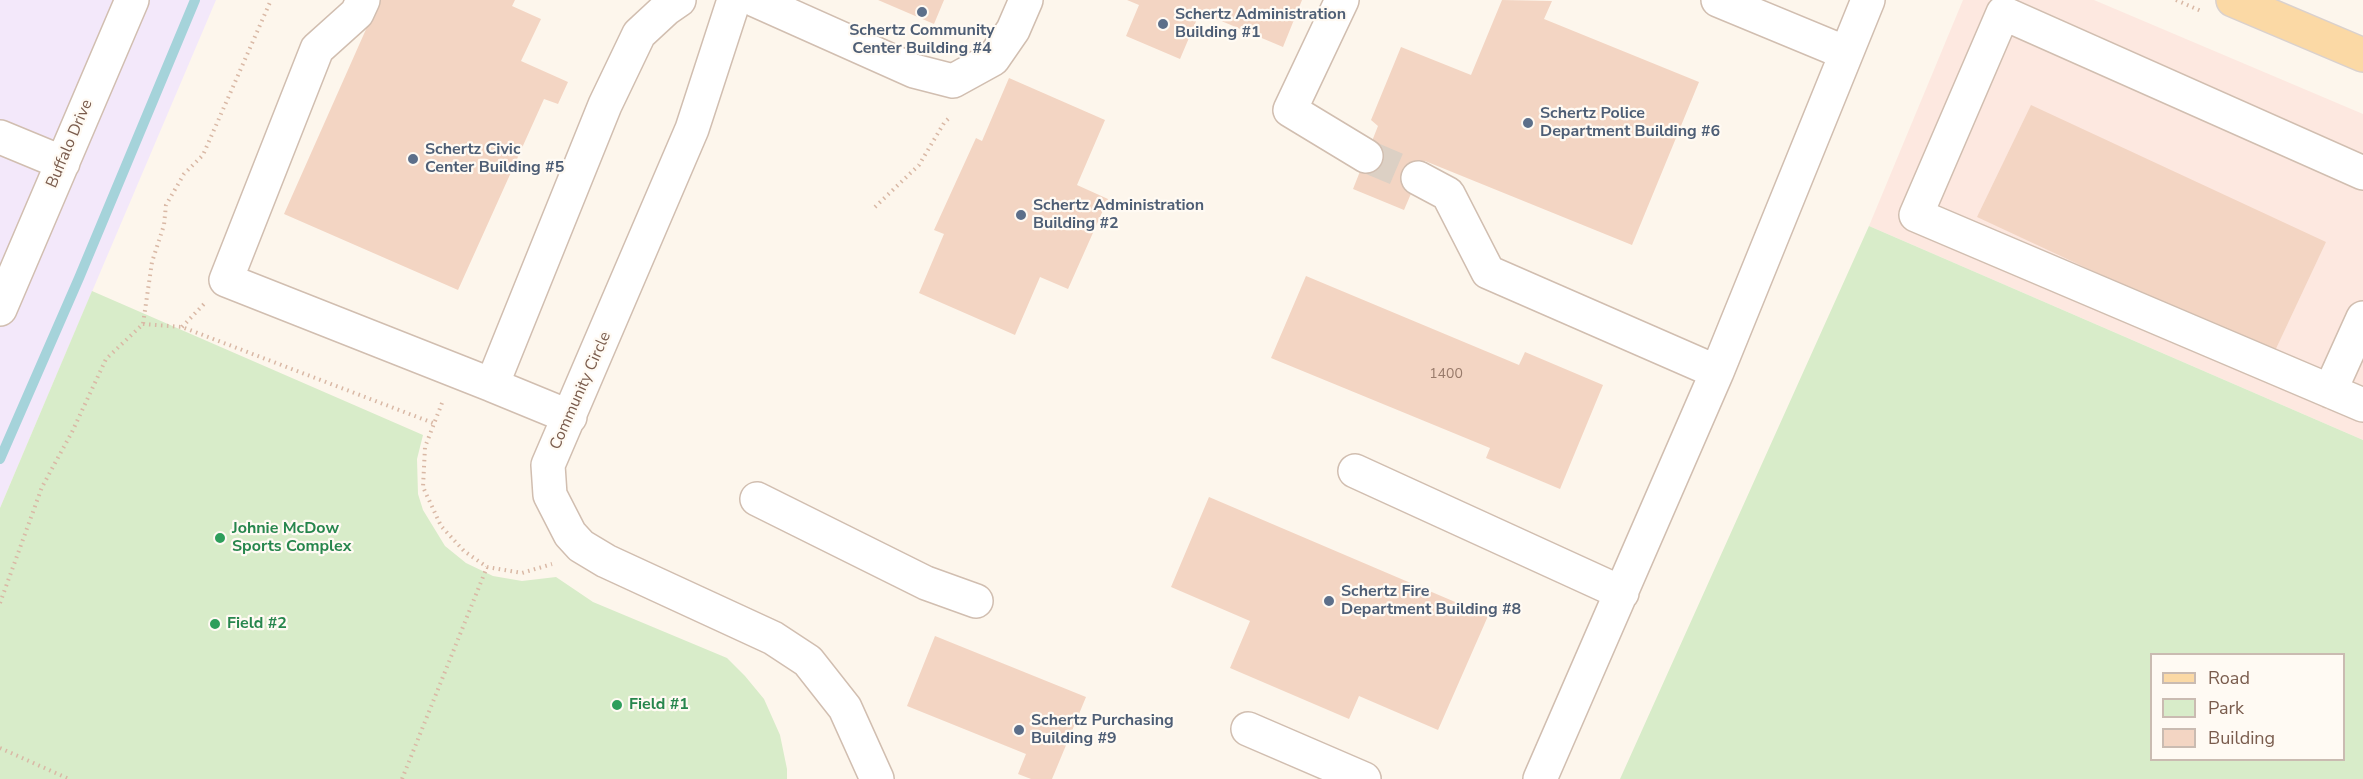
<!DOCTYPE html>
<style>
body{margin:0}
#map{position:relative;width:2363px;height:779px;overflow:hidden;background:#fdf6ec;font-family:"Nunito Sans",sans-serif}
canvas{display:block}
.legend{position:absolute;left:2150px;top:653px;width:195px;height:108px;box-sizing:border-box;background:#fffaf3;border:2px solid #cabbb1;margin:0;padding:8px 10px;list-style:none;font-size:18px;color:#7a5c4d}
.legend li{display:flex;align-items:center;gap:12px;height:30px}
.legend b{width:30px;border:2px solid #cabbb1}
</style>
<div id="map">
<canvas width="2363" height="779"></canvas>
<ul class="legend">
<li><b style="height:8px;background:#fbd9a5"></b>Road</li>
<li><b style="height:16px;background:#d8ecc9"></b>Park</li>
<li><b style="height:16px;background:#f3d5c3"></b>Building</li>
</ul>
</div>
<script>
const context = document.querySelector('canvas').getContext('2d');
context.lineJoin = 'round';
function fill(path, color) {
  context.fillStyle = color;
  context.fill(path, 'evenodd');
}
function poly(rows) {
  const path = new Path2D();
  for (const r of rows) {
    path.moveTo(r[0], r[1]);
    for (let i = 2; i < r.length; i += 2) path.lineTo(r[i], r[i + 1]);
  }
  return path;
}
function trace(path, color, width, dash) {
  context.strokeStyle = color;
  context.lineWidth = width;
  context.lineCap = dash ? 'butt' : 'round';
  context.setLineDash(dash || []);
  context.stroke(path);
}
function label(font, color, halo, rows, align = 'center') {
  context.font = font + ' "Nunito Sans",sans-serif';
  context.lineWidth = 4.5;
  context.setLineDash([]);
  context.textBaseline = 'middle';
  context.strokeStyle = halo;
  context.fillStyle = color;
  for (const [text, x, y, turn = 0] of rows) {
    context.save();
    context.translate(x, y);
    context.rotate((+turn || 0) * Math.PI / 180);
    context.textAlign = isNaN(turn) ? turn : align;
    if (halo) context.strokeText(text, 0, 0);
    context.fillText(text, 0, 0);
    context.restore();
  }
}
const commercial = poly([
 [1963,0,2094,0,2363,114,2363,440,1869,226]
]);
const education = poly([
 [0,0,216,0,0,508]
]);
const green = poly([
 [1869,226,2363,440,2363,779,1620,779],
 [2152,654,2344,654,2344,760,2152,760],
 [92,291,423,435,417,459,418,494,423,510,445,546,466,563,493,576,522,581,556,577,593,602,727,658,745,676,764,699,780,735,787,769,787,779,0,779,0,508]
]);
const stream = poly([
 [0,459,79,278,195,0]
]);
const building = poly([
 [379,0,515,0,512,6,541,19,521,61,568,82,558,104,544,99,458,290,284,214],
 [878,0,944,0,934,24],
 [1127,0,1302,0,1283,47,1200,12,1180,59,1126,36,1139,5],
 [1502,0,1552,1,1544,19,1699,82,1632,245,1425,161,1404,210,1353,189,1378,126,1371,120,1401,47,1471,75],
 [1009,78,1105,120,1077,185,1108,199,1068,289,1040,277,1015,335,919,293,944,234,934,230,976,138,982,141],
 [2031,105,2326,242,2273,355,1977,217],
 [1306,276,1519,365,1525,352,1603,385,1560,489,1486,458,1490,448,1271,358],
 [1209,497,1488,616,1438,730,1359,696,1349,719,1230,668,1250,621,1171,587],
 [935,636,1086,697,1052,779,1031,779,1018,774,1026,754,907,706]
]);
const minorTunnel = poly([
 [1366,156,1418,178]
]);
const path = poly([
 [2176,0,2201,11],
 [875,207,919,165,944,123,951,116],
 [143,324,182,327,433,423],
 [182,327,204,304],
 [442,403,425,447,423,487,441,526,464,551,487,567,522,573,552,564],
 [0,603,42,487,72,432,106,359,143,324,152,262,164,225,166,205,184,174,203,155,271,0],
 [0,748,69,779],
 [402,779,487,567]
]);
const minor = poly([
 [363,0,357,13,317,49,226,280,492,385,605,105,639,34,666,9,679,0],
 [734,0,692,129,548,465,550,495,570,534,581,546,606,561,773,638,808,661,845,708,877,779],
 [755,0,914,71,953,81,993,59,1013,30,1026,0],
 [1342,0,1290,110,1366,156],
 [1718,0,1846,53],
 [0,137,63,163],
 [2363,173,2003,13,1916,215,2363,405],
 [1418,178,1448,194,1488,272,1717,372,1868,0],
 [0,309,132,0],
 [492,385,570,417],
 [2330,391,2363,318],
 [1355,471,1622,593],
 [757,499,926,583,976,601],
 [1248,729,1364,779],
 [1540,779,1717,372]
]);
const major = poly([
 [2233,0,2363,55]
]);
const markers = [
 [922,12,6,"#5c6f8a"],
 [1163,24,6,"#5c6f8a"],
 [1528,123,6,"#5c6f8a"],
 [413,159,6,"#5c6f8a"],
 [1021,215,6,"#5c6f8a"],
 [220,538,6,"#2e9e5b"],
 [1329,601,6,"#5c6f8a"],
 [215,624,6,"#2e9e5b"],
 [617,705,6,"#2e9e5b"],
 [1019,730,6,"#5c6f8a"]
];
const numberNames = [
 ["1400",1446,375]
];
const serviceNames = [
 ["Schertz Administration",1175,15],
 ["Building #1",1175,33],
 ["Schertz Community",922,31,"center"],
 ["Center Building #4",922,49,"center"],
 ["Schertz Police",1540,114],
 ["Department Building #6",1540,132],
 ["Schertz Civic",425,150],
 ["Center Building #5",425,168],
 ["Schertz Administration",1033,206],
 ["Building #2",1033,224],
 ["Schertz Fire",1341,592],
 ["Department Building #8",1341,610],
 ["Schertz Purchasing",1031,721],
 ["Building #9",1031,739]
];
const streetNames = [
 ["Buffalo Drive",70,144,-67],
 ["Community Circle",581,391,-66]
];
const leisureNames = [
 ["Johnie McDow",232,529],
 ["Sports Complex",232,547],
 ["Field #2",227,624],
 ["Field #1",629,705]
];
fill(commercial, '#fde8e0');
fill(education, '#f3e8fa');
fill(green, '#d8ecc9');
trace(stream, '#a5d3da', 10);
fill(building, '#f3d5c3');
trace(minorTunnel, '#dcd0c4', 33, [33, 16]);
trace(minor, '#d1beb0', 36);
trace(major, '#dad1cd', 36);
trace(path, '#d9b8a5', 4, [1.5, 4.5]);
trace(minor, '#fff', 33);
trace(major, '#fbd9a5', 33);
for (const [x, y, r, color] of markers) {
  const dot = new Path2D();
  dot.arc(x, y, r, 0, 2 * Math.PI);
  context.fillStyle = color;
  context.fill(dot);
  trace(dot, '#fffaf3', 2);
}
label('14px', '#987a6a', null, numberNames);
label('bold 16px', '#4e5e75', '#fffaf3', serviceNames, 'left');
label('16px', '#7a5c4d', '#fffaf3', streetNames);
label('bold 16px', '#27864d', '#fffaf3', leisureNames, 'left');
</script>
